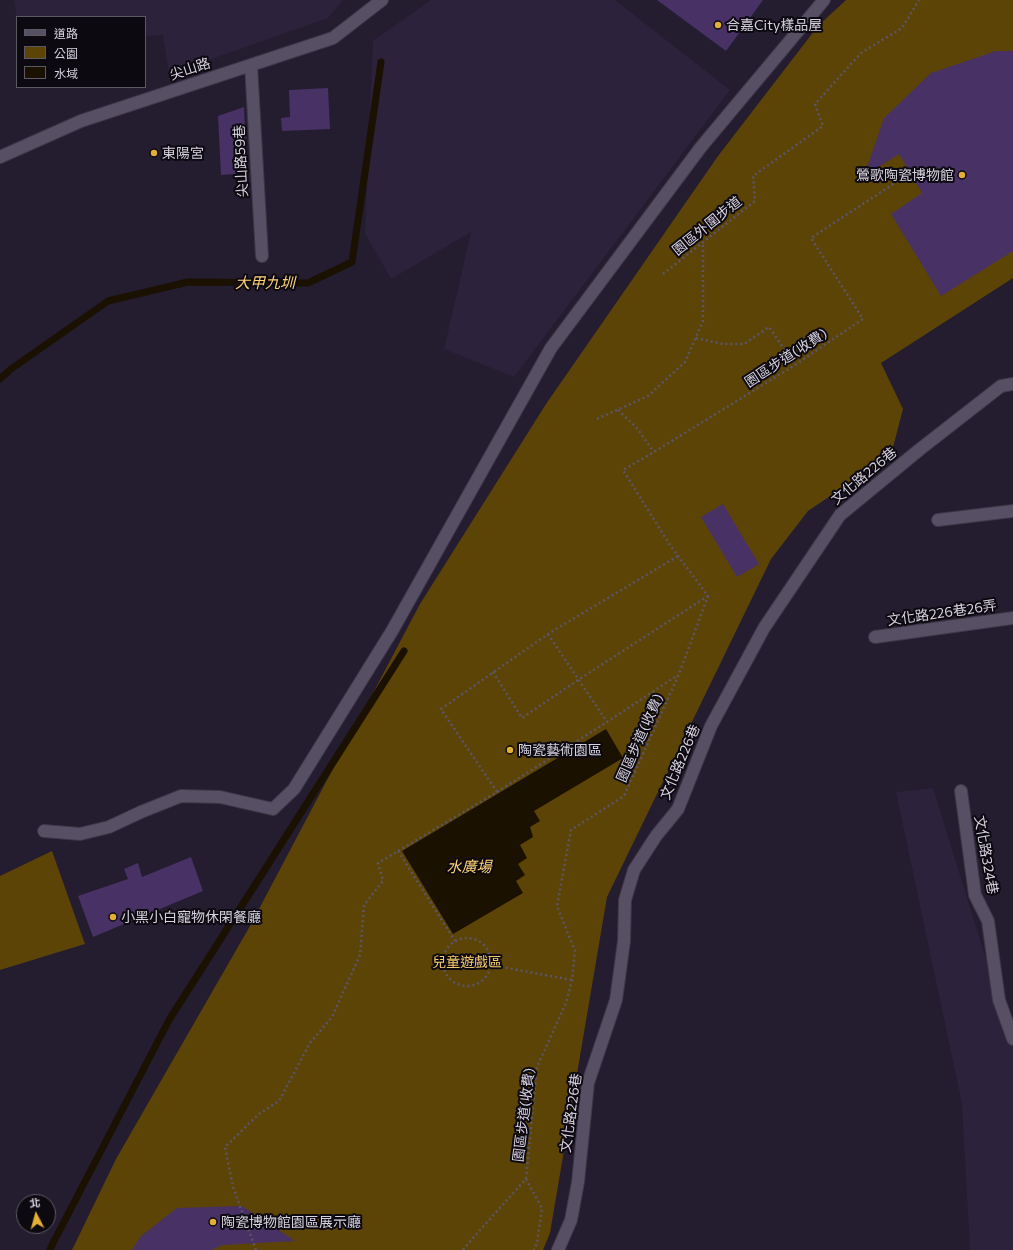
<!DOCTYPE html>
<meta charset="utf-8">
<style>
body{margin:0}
#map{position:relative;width:1013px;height:1250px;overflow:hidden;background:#241c2f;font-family:Commissioner,"Noto Sans TC",sans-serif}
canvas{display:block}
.legend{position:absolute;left:16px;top:16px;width:130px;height:72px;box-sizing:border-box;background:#0c0911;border:1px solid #5d5963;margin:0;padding:5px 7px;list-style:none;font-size:12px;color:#d7d2df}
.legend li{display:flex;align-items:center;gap:8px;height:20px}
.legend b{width:20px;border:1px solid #5d5963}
.north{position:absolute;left:16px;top:1194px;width:40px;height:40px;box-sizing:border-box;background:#0c0911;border:1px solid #5d5963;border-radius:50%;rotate:354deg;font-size:11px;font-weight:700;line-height:16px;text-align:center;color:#d7d2df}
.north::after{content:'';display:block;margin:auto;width:14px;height:18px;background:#e2af34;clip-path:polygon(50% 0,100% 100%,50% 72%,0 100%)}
</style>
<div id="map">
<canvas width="1013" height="1250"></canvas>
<ul class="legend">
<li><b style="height:5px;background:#574f64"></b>道路</li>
<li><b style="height:11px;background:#5c4407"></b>公園</li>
<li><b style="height:11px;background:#1a1101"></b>水域</li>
</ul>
<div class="north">北</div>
</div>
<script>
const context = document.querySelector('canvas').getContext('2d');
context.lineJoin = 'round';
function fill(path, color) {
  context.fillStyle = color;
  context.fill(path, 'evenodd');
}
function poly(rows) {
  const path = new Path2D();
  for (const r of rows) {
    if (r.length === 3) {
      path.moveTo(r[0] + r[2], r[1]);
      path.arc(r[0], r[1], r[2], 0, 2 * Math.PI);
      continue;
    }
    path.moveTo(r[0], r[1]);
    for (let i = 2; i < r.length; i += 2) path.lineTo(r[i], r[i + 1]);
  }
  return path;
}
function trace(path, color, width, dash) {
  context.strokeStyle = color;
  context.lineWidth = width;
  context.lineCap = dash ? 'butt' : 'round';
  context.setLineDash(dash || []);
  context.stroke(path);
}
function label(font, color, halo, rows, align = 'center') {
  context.font = font + ' Commissioner,"Noto Sans TC",sans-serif';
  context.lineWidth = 4;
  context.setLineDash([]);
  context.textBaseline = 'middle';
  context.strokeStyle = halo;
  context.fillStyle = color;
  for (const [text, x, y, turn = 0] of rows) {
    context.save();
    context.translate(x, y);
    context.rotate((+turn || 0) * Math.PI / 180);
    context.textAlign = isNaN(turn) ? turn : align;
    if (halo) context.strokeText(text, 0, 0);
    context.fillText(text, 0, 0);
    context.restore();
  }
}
const built = poly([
 [14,0,343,0,328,18,169,74,163,35,145,36,145,17,17,17,17,20],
 [431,0,615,0,730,90,514,377,444,349,471,232,391,279,365,233,373,41],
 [933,788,1013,1046,1013,1250,970,1250,962,1104,896,792]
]);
const green = poly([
 [846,0,1013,0,1013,278,881,363,903,409,891,455,808,511,771,559,607,897,550,1233,543,1250,72,1250,116,1159,250,926,420,604,546,404,718,156,818,26],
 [52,851,85,944,0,970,0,876]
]);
const water = poly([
 [606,729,623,758,534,811,540,821,530,827,533,837,520,845,527,858,518,864,525,875,516,881,523,893,453,934,402,851]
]);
const stream = poly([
 [0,379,11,369,108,301,188,282,308,283,352,262,381,62],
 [50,1250,53,1243,169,1020,404,651]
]);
const building = poly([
 [657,0,763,0,726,51],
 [996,51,1013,51,1013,251,941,296,891,214,922,193,899,154,864,176,884,118,931,73],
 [328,88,330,129,282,131,281,118,290,117,289,90],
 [244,107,247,173,221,175,218,116],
 [723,504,759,564,737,577,701,517],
 [191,857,203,891,93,937,78,896,128,879,124,869,138,863,142,877],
 [242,1206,295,1241,222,1245,212,1250,132,1250,141,1236,177,1208]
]);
const path = poly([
 [663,274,755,201,753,176,823,126,815,104,861,53,902,28,919,0],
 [696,338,723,344,744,344,769,327,795,365],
 [618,410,636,427,654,452],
 [597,419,648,396,685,362,703,321,703,242],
 [548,634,607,722],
 [493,672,522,718,578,680,708,596],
 [497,792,441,709,548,634,678,556],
 [398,851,455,941],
 [467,962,24],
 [491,965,572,980],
 [526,1179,542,1208,537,1243,534,1250],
 [256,1250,233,1187,225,1147,259,1114,279,1101,310,1043,332,1017,360,955,364,905,383,881,378,863,497,792,607,722,678,675],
 [463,1250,472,1239,526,1179,537,1067,566,1003,572,980,575,951,557,906,571,830,624,796,679,674,708,596,670,545,623,470,654,452,795,365,863,319,811,238,910,173]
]);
const minor = poly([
 [251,65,262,256],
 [0,157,81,121,333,38,382,0],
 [938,520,1013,511],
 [875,637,1013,618],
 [961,791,975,895,988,921,999,1000,1013,1039],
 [44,831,80,834,109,827,141,812,181,796,220,797,273,809,294,789,392,631,551,348,701,147,824,0],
 [558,1250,571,1220,578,1182,588,1083,616,1000,624,941,625,900,634,870,656,836,678,809,711,726,764,628,840,515,919,450,1001,386,1013,384]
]);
const markers = [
 [718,25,4,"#e2af34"],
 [154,153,4,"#e2af34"],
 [962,175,4,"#e2af34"],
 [510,750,4,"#e2af34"],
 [113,917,4,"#e2af34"],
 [213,1222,4,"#e2af34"]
];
const poiNames = [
 ["合嘉City樣品屋",726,25],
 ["東陽宮",162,153],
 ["鶯歌陶瓷博物館",954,175,"right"],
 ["陶瓷藝術園區",518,750],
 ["小黑小白寵物休閑餐廳",121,917],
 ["陶瓷博物館園區展示廳",221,1222]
];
const streetNames = [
 ["尖山路",190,69,-18],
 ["尖山路59巷",241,161,-93],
 ["園區外圍步道",707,226,-39],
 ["園區步道(收費)",786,358,-33],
 ["文化路226巷",864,476,-40],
 ["文化路226巷26弄",942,613,-8],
 ["園區步道(收費)",640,738,-66],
 ["文化路226巷",680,762,-67],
 ["文化路324巷",986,855,80],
 ["文化路226巷",571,1113,-82],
 ["園區步道(收費)",524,1115,-83]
];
const parkNames = [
 ["兒童遊戲區",467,962]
];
const waterNames = [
 ["大甲九圳",265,283],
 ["水廣場",469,867]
];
fill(built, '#2c223b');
fill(green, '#5c4407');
fill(water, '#1a1101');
trace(stream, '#1a1101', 7);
fill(building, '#483165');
trace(minor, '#3e3747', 14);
trace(path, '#5c5566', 2.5, [2, 3]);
trace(minor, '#574f64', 12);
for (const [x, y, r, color] of markers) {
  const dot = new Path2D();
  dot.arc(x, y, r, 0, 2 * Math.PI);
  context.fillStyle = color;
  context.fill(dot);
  trace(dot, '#0c0911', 1.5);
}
label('14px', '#d7d2df', '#0c0911', poiNames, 'left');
label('14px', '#d7d2df', '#0c0911', streetNames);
label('14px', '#f5ca6f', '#0c0911', parkNames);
label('italic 15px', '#fdd277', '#0c0911', waterNames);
</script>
